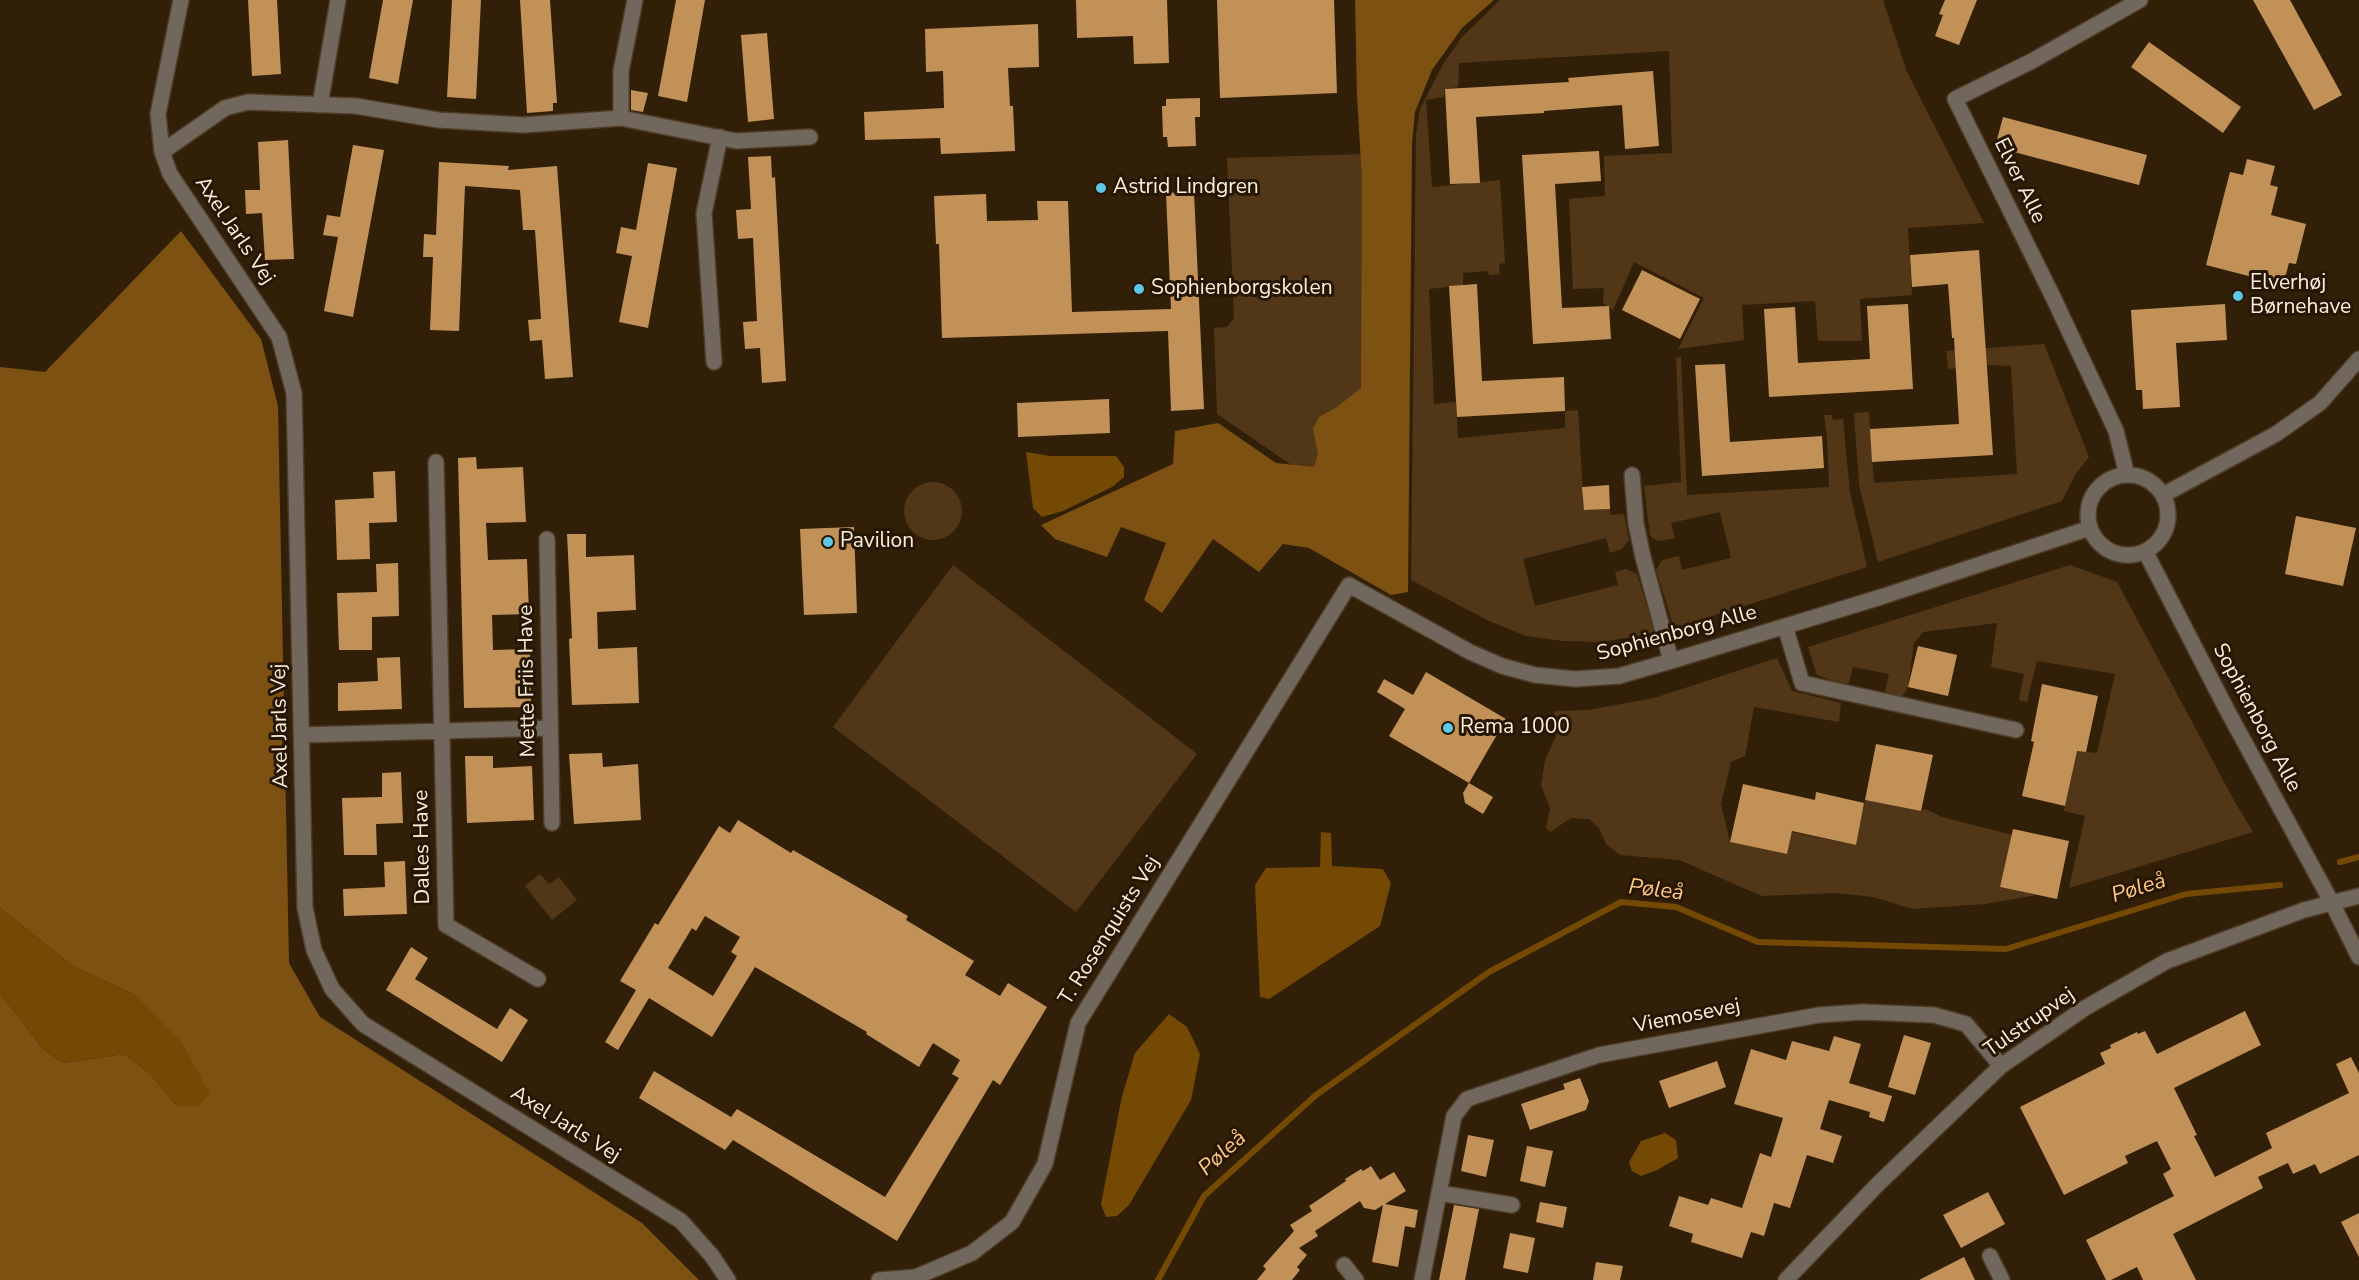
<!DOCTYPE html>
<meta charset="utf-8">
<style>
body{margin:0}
canvas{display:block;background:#311f08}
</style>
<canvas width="2359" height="1280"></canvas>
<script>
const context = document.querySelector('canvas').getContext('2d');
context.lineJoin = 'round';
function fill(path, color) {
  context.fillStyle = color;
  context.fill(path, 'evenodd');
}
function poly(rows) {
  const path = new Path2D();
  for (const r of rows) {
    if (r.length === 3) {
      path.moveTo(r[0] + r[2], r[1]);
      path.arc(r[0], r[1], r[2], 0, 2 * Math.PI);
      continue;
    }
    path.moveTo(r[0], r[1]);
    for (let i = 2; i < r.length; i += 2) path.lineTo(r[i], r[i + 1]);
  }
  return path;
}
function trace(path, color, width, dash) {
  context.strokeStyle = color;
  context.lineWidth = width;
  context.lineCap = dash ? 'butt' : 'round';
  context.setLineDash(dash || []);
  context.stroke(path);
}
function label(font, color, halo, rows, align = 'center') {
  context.font = font + ' "Nunito Sans",sans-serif';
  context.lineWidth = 6;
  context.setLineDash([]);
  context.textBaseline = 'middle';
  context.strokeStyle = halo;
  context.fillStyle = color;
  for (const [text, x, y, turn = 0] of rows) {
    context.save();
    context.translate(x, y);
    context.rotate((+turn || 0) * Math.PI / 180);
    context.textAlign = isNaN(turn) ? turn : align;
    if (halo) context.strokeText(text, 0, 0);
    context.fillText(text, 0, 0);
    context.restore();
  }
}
const green = poly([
 [1500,0,1883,0,1907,72,1984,223,1908,228,1912,295,1860,299,1862,341,1818,341,1815,301,1742,305,1744,340,1678,349,1704,298,1634,262,1613,310,1603,303,1604,288,1573,289,1569,199,1605,196,1604,156,1672,153,1669,51,1459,63,1458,87,1445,89,1444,97,1426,100,1432,187,1500,180,1505,263,1499,264,1500,274,1489,275,1488,271,1463,273,1463,285,1429,289,1434,404,1456,402,1458,438,1565,428,1565,411,1578,410,1584,510,1610,509,1610,515,1624,514,1629,540,1622,549,1610,553,1606,538,1523,559,1535,606,1618,585,1615,572,1626,569,1637,574,1655,633,1601,642,1563,641,1526,636,1489,621,1411,580,1416,134,1420,109,1443,64,1462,37],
 [1367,154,1367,392,1322,486,1217,414,1214,328,1227,327,1234,318,1227,158],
 [2044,344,2089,457,2075,475,2062,501,1878,562,1859,485,1854,413,1869,412,1874,483,2017,474,2011,366,1987,365,1948,369,1946,351],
 [1681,357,1687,495,1829,487,1827,437,1824,415,1832,415,1833,420,1843,419,1850,492,1867,567,1674,628,1656,570,1662,560,1679,556,1682,570,1731,558,1720,512,1671,523,1675,538,1658,541,1650,536,1644,486,1681,482,1676,358],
 [933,511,29],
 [953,565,1197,754,1076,912,833,727],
 [2070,565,2117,582,2236,804,2253,832,2069,888,2085,816,2064,811,2076,751,2097,753,2115,674,2037,661,2027,702,2019,700,2024,674,1991,667,1997,623,1923,632,1914,643,1908,687,1901,698,1884,695,1889,674,1853,667,1848,686,1817,675,1808,647],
 [1777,658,1792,691,1841,703,1839,722,1754,707,1745,756,1731,762,1721,804,1730,842,1787,854,1792,832,1855,845,1865,800,1921,811,1925,809,1942,817,2012,835,2000,887,2037,895,1985,904,1913,909,1873,897,1836,893,1762,896,1679,860,1620,855,1606,844,1599,828,1589,819,1571,818,1550,832,1546,828,1550,808,1541,785,1545,760,1556,736,1554,711,1588,710,1654,698],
 [540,874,549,884,559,877,577,900,552,920,525,886]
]);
const forest = poly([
 [1355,0,1494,0,1462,28,1432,70,1415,112,1412,143,1408,592,1391,595,1309,548,1283,544,1259,572,1213,539,1162,613,1144,600,1166,543,1121,527,1107,557,1055,539,1041,525,1173,464,1175,431,1218,423,1276,463,1314,467,1318,454,1313,429,1319,417,1337,407,1361,388,1362,179,1357,96],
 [181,231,261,339,278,406,289,963,320,1017,642,1223,699,1280,0,1280,0,993,43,1049,63,1063,125,1054,150,1074,177,1106,135,995,73,966,0,908,0,367,45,372]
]);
const water = poly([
 [1026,452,1050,456,1116,456,1124,467,1124,477,1112,487,1063,511,1042,517,1033,508],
 [1321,832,1331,833,1332,866,1383,869,1391,883,1380,926,1269,999,1260,997,1255,885,1266,868,1320,867],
 [0,908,73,966,135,995,182,1043,210,1094,199,1106,177,1106,150,1074,125,1054,63,1063,43,1049,0,993],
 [1169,1014,1187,1027,1200,1054,1191,1100,1129,1205,1117,1216,1106,1217,1101,1204,1122,1096,1135,1053],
 [1665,1133,1676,1140,1678,1158,1657,1170,1641,1176,1632,1171,1629,1162,1641,1141]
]);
const stream = poly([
 [2340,862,2359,857],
 [1158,1280,1204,1196,1316,1095,1489,972,1621,902,1676,907,1758,942,2006,949,2186,894,2280,885]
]);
const building = poly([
 [248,0,277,0,281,74,252,76],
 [383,0,413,0,398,84,369,78],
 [452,0,481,0,476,99,447,97],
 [520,0,550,0,557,103,553,103,553,111,527,113],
 [676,0,705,0,687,102,658,96],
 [1076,0,1167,0,1169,63,1134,64,1133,36,1077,38],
 [1217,0,1334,0,1337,93,1220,98],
 [1945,0,1977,0,1959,45,1935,36,1943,15,1939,14],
 [2253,0,2290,0,2342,95,2314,110],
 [1038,24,1039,67,1008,68,1010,106,1013,106,1015,151,941,154,940,138,865,140,864,112,944,108,943,71,926,72,925,29],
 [767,33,774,119,748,122,741,35],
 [2149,42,2241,107,2223,133,2131,67],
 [1653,71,1659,146,1625,149,1622,105,1544,111,1544,113,1476,117,1480,183,1450,184,1445,89,1569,82,1568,78],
 [631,90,648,93,643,112,631,110],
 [1200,98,1200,117,1195,117,1196,146,1168,147,1167,137,1163,137,1162,106,1166,106,1166,99],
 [2003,117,2147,155,2139,185,1995,147],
 [288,140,294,259,265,260,262,213,246,214,245,190,260,190,258,142],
 [353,145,384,150,353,317,324,311,338,237,323,235,327,215,340,217],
 [1599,151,1601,181,1555,184,1562,308,1609,306,1611,339,1533,344,1522,155],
 [771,156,772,178,775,177,786,381,762,383,760,348,745,349,743,322,757,321,753,238,738,239,736,210,751,209,748,157],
 [2247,159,2275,166,2270,185,2278,187,2271,215,2306,224,2296,264,2289,263,2283,285,2206,265,2230,172,2243,175],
 [439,162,509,166,508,170,557,166,573,377,545,379,542,340,530,341,528,320,541,319,535,230,523,230,520,190,465,186,459,331,430,330,433,257,423,257,424,234,436,235],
 [648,163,677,168,648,328,619,322,632,256,616,253,621,227,636,230],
 [1194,192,1204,409,1171,411,1168,331,942,338,939,244,936,244,934,196,986,194,987,221,1038,220,1037,201,1068,201,1072,312,1171,309,1166,193],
 [1979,250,1993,455,1872,462,1870,429,1959,424,1954,338,1952,338,1948,284,1912,287,1910,255],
 [1642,270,1700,299,1680,339,1622,310],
 [1477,284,1482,381,1564,377,1565,411,1457,417,1449,286],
 [1908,304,1913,389,1769,397,1764,309,1795,307,1798,363,1870,359,1867,306],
 [2225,304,2227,340,2176,343,2180,407,2143,409,2142,390,2136,390,2131,310],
 [1725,364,1730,442,1822,436,1824,468,1702,476,1695,365],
 [1109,399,1110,433,1018,437,1017,403],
 [476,457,477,469,523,467,526,522,486,523,488,560,527,559,529,614,492,615,493,650,530,649,531,707,464,708,458,458],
 [395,471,397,522,369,523,370,559,337,560,335,500,374,498,373,472],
 [1609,485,1610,509,1584,510,1582,487],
 [2296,516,2356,528,2343,586,2285,574],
 [854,527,857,613,804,615,800,529],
 [567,534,586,534,586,557,634,555,636,610,597,612,598,649,637,647,639,703,572,705,569,639,572,638],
 [398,563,399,616,372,617,372,650,339,650,337,593,377,592,376,564],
 [1918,646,1957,655,1948,696,1908,687],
 [400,657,402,709,338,711,338,683,378,681,377,658],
 [1426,672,1506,719,1469,783,1389,736,1405,709,1377,692,1384,679,1413,695],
 [2042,684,2098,696,2086,752,2077,751,2065,806,2022,796,2034,742,2031,741],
 [1876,744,1933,755,1921,811,1865,800],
 [602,753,603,767,638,764,641,820,574,824,569,754],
 [465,756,493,756,493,768,532,766,534,820,467,823],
 [401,772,403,823,376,824,377,855,344,855,342,798,382,797,382,773],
 [1469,783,1493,797,1483,814,1465,803,1463,793],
 [1743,784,1815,800,1816,792,1864,803,1856,845,1792,831,1787,854,1730,842],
 [738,820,791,853,793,850,908,916,906,920,974,961,965,975,1000,996,1008,983,1047,1007,1000,1085,993,1080,897,1241,733,1140,725,1150,639,1098,654,1071,731,1117,737,1109,885,1197,959,1078,952,1074,960,1060,933,1043,919,1067,866,1034,867,1032,755,967,712,1037,649,998,618,1050,605,1042,636,990,620,981,655,923,658,925,719,826,730,833],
 [705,916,740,937,731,952,737,956,713,996,668,968,692,928,696,931],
 [2013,829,2069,841,2057,899,2000,887],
 [405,861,407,914,344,916,343,889,385,887,384,862],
 [411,947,428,958,415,979,497,1029,510,1008,528,1020,502,1062,386,990],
 [2245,1011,2261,1045,2174,1088,2197,1135,2194,1136,2215,1177,2272,1148,2266,1133,2349,1093,2336,1064,2351,1057,2359,1073,2359,1155,2320,1174,2315,1164,2293,1174,2288,1163,2258,1177,2263,1188,2173,1234,2196,1280,2143,1280,2137,1267,2111,1280,2106,1280,2086,1240,2174,1196,2163,1174,2171,1169,2157,1141,2125,1156,2128,1163,2064,1195,2020,1107,2105,1064,2100,1053,2111,1048,2110,1045,2137,1032,2138,1034,2145,1031,2157,1054],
 [1904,1035,1931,1043,1915,1095,1888,1087],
 [1834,1036,1861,1044,1849,1083,1892,1096,1884,1122,1869,1117,1870,1112,1829,1100,1820,1129,1842,1136,1833,1163,1807,1155,1790,1208,1774,1203,1764,1236,1751,1232,1742,1258,1691,1242,1693,1234,1669,1226,1679,1196,1708,1205,1711,1198,1742,1208,1760,1153,1771,1157,1783,1118,1734,1104,1751,1049,1786,1060,1792,1041,1829,1051],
 [1717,1061,1726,1087,1669,1108,1659,1081],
 [1580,1078,1589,1101,1586,1110,1530,1130,1521,1104,1565,1089,1563,1084],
 [1468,1135,1494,1140,1486,1177,1461,1171],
 [1527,1146,1553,1151,1545,1187,1520,1181],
 [1371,1166,1380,1180,1394,1172,1406,1191,1385,1204,1418,1210,1415,1228,1405,1226,1398,1267,1372,1262,1383,1205,1375,1210,1364,1208,1360,1201,1315,1231,1318,1236,1299,1248,1307,1255,1297,1267,1300,1270,1292,1280,1257,1280,1266,1269,1263,1266,1294,1231,1290,1225,1312,1211,1309,1206,1346,1181,1345,1179,1361,1169,1363,1171],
 [1988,1192,2005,1224,1961,1248,1943,1215],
 [1540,1202,1567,1207,1563,1228,1536,1222],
 [1454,1205,1479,1209,1465,1280,1439,1280],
 [2359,1213,2359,1257,2341,1222],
 [1510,1233,1535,1238,1528,1273,1503,1268],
 [1964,1257,1975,1280,1919,1280],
 [1596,1262,1623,1266,1620,1280,1593,1280]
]);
const minor = poly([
 [181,0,158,114,162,152,170,174,279,337,294,393,305,908,314,950,332,989,363,1024,681,1221,712,1256,728,1280],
 [320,105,338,0],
 [621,118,621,71,635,0],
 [162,152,225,108,248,102,356,106,438,120,523,125,621,118,736,141,810,137],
 [714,362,704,213,720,137],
 [436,462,446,925,538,979],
 [1632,475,1636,524,1643,557,1671,661],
 [2127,475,2116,431,2053,297,1955,99,2032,61,2140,0],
 [2128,515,40],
 [2163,495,2276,434,2320,403,2359,359],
 [547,539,552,823],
 [2145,551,2227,710,2332,903,2359,957],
 [1785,626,1802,683,2016,730],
 [302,735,550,728],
 [1439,1193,1512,1205],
 [1990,1256,2002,1280],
 [1344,1265,1356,1280],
 [879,1280,916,1277,972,1253,1012,1222,1045,1164,1078,1023,1349,585,1470,652,1502,666,1535,675,1575,679,1619,676,1671,661,1881,597,2090,528],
 [1422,1280,1454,1116,1467,1099,1599,1055,1819,1015,1862,1012,1934,1015,1966,1024,2001,1066],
 [1786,1280,1878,1184,2001,1066,2085,1008,2167,961,2304,910,2359,896]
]);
const markers = [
 [1101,188,6,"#5cc7e7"],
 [1139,289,6,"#5cc7e7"],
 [2238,296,6,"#5cc7e7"],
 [828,542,6,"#5cc7e7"],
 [1448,728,6,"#5cc7e7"]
];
const streetNames = [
 ["Elver Alle",2019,181,64],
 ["Axel Jarls Vej",234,231,56],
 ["Sophienborg Alle",1677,634,-15],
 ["Mette Friis Have",528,681,-91],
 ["Sophienborg Alle",2256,718,62],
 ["Axel Jarls Vej",281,726,-91],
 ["Dalles Have",423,847,-91],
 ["T. Rosenquists Vej",1110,931,-58],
 ["Viemosevej",1687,1017,-11],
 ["Tulstrupvej",2030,1023,-35],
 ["Axel Jarls Vej",565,1125,32]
];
const poiNames = [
 ["Astrid Lindgren",1113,188],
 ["Elverhøj",2250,284],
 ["Børnehave",2250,308],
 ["Sophienborgskolen",1151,289],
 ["Pavilion",840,542],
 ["Rema 1000",1460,728]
];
const waterNames = [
 ["Pøleå",2139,889,-17],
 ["Pøleå",1656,891,7],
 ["Pøleå",1223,1154,-42]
];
fill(green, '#513717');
fill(forest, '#7d5111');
fill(water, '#744904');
trace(stream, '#744904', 6);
fill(building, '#c19158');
trace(minor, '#4d3c26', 18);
trace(minor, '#71675c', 15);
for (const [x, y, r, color] of markers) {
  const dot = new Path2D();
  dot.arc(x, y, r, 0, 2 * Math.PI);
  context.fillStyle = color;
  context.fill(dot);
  trace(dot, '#271601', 2);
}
label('21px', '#fbeee1', '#271601', streetNames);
label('21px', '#fbeee1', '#271601', poiNames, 'left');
label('italic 22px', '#fcc788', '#271601', waterNames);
</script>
